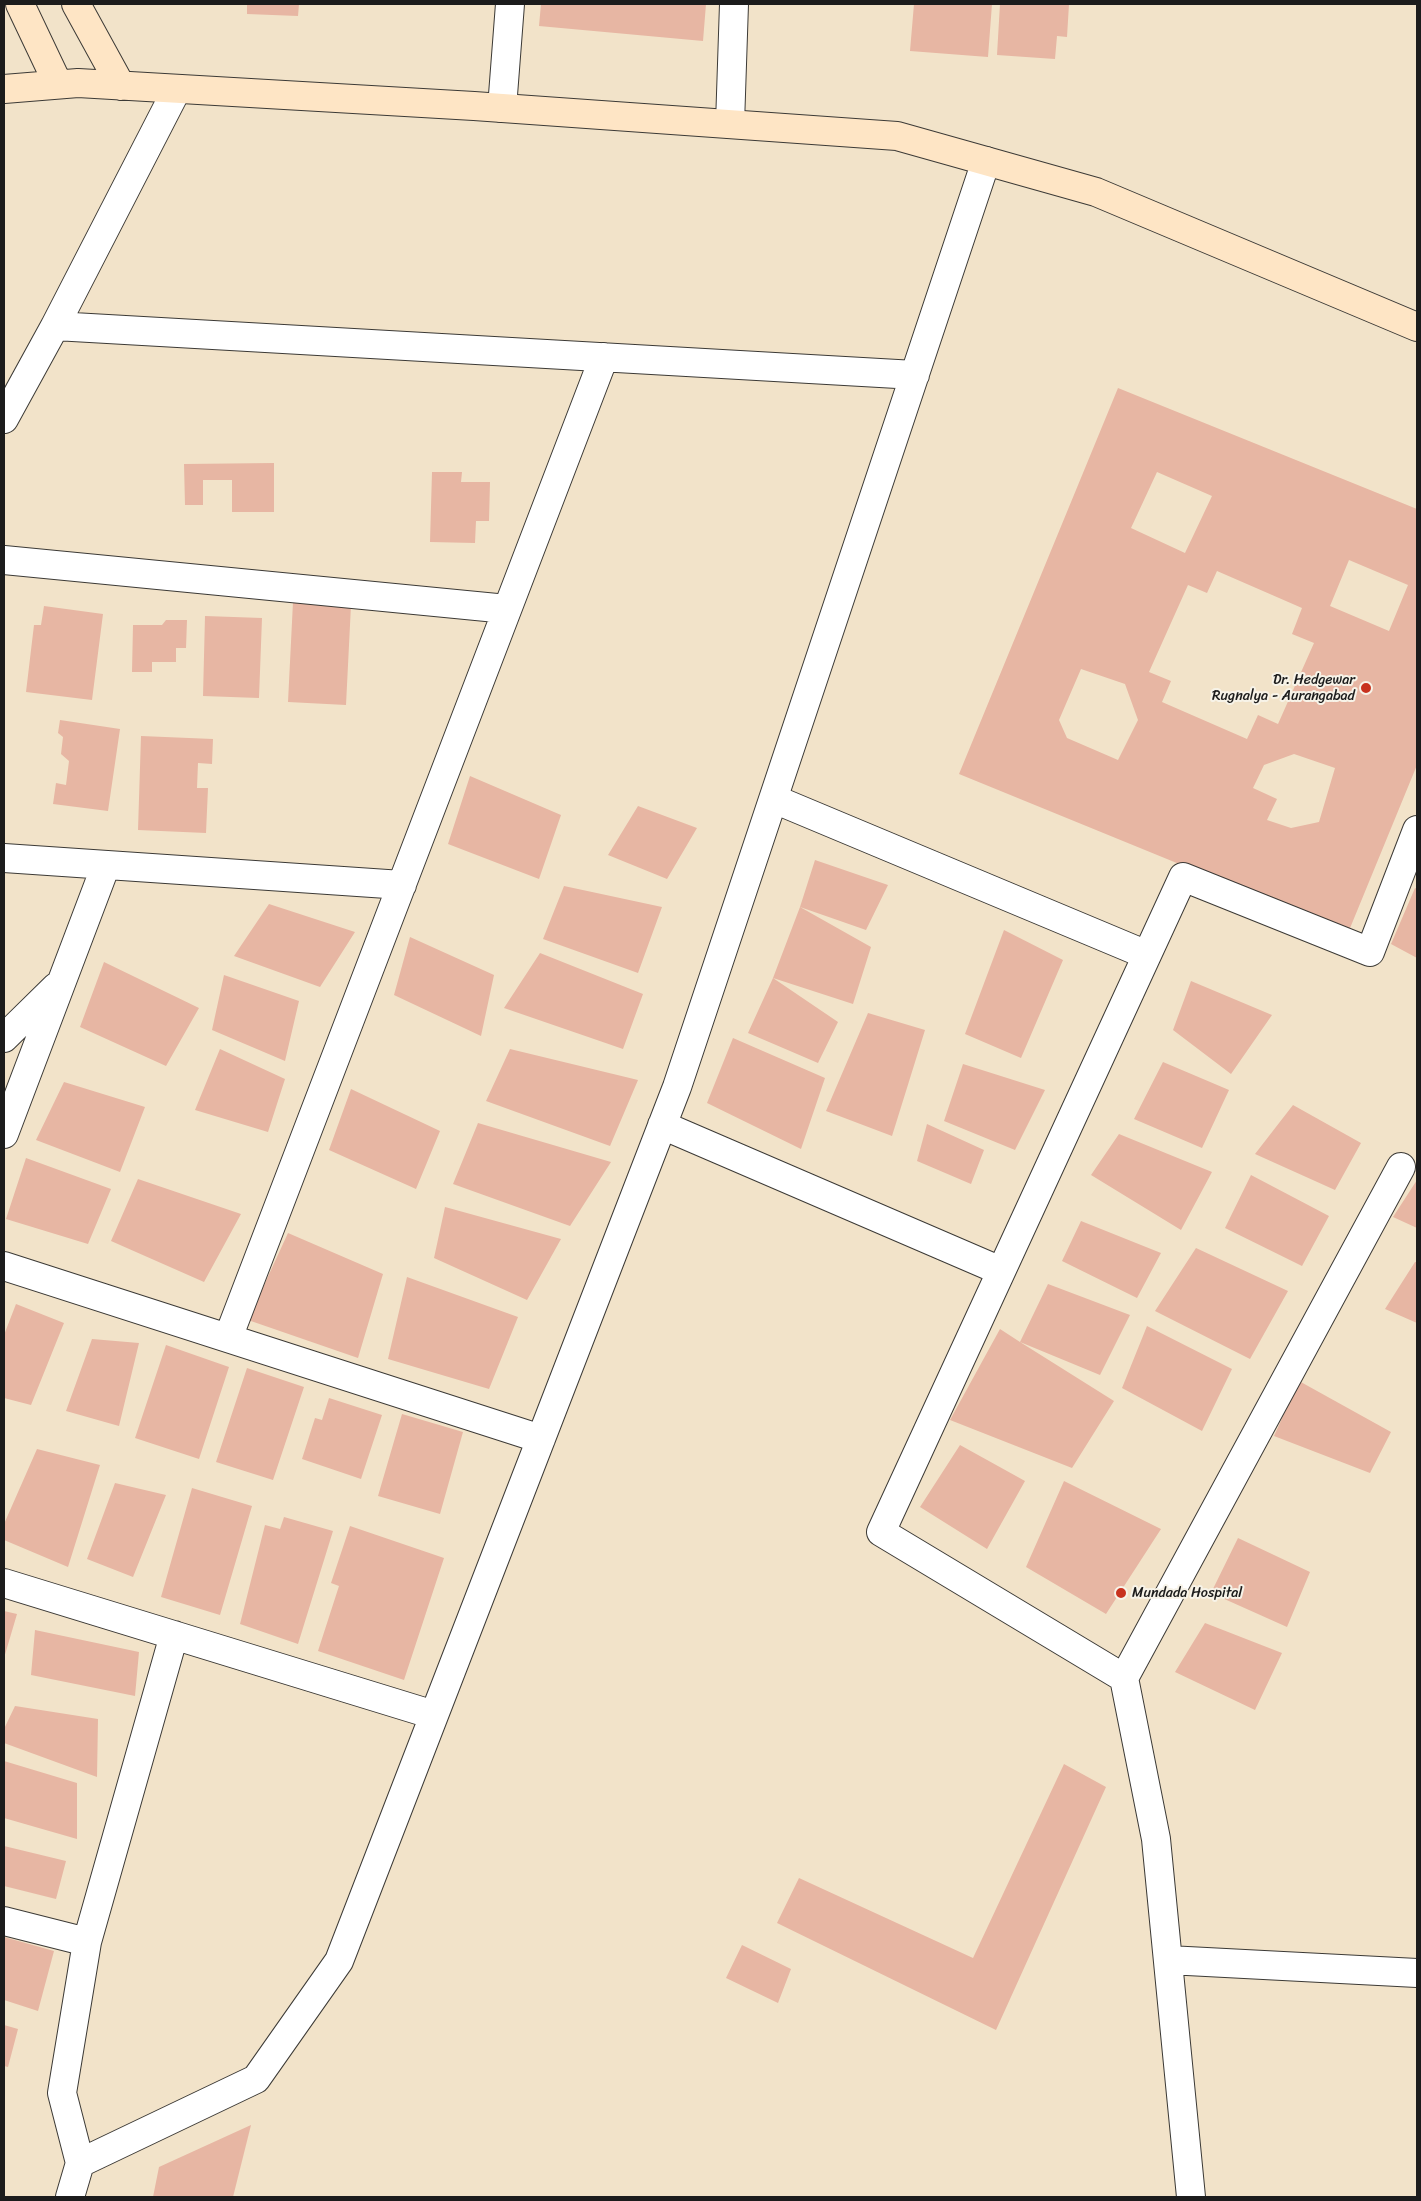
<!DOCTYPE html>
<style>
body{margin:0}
#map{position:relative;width:1421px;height:2201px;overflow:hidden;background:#f2e3c9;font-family:Sriracha,sans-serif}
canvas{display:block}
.frame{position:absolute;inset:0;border:5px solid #1c1c1c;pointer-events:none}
</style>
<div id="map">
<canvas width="1421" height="2201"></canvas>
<div class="frame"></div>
</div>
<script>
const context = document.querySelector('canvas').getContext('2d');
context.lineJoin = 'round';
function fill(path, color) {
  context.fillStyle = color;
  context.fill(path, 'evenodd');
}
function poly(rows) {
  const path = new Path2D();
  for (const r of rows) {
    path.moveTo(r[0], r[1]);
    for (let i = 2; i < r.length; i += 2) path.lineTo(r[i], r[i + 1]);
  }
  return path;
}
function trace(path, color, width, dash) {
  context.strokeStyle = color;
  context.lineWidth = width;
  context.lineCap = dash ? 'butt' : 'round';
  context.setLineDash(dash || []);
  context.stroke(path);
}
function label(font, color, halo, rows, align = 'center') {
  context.font = font + ' Sriracha,sans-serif';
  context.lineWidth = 4;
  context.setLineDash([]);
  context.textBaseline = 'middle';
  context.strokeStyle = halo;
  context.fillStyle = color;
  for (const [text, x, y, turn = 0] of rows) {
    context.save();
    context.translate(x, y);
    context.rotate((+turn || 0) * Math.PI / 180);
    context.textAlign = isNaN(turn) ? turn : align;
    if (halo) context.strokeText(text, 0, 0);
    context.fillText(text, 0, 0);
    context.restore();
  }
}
const building = poly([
 [247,4,299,4,298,16,247,14],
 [541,4,706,4,703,41,539,26],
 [914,4,992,4,988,57,910,51],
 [1000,4,1069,4,1067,37,1057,36,1055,59,997,55],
 [1118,388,1417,509,1417,765,1348,933,959,774],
 [1157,472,1212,496,1185,553,1131,528],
 [1349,560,1408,585,1389,631,1330,606],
 [1217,571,1302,608,1292,634,1314,643,1278,724,1258,715,1247,739,1162,702,1171,681,1149,672,1188,585,1207,593],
 [1081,669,1125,684,1138,720,1118,760,1067,738,1059,720],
 [1294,754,1335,768,1319,822,1291,828,1267,820,1277,799,1253,788,1264,765],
 [274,463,274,512,232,512,232,480,203,480,203,505,185,505,184,464],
 [432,472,462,472,461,482,490,482,489,521,476,521,475,543,430,542],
 [293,602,351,605,346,705,288,702],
 [44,606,103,614,92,700,26,692,34,625,41,625],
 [205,616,262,618,259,698,203,696],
 [166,620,187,620,186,648,176,648,176,662,152,662,152,672,132,672,133,625,162,625],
 [60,720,120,729,108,811,53,804,56,783,66,785,69,761,61,754,63,737,58,733],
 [141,736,213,739,212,764,198,763,197,788,208,788,206,833,138,830],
 [470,776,561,815,539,879,448,844],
 [638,806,697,828,667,879,608,855],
 [815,860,888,885,866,930,800,907,871,947,853,1004,773,978,800,907],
 [564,886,662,907,638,973,543,939],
 [1415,888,1417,889,1417,958,1391,944],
 [269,904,355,932,320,987,234,956],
 [1004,930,1063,960,1021,1058,965,1034],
 [410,937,494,975,481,1036,394,995],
 [540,953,643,994,623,1049,504,1008],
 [104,962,199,1008,166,1066,80,1027],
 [224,975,299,1001,285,1061,212,1030],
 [773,978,838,1022,818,1063,748,1033],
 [1191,981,1272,1015,1231,1074,1173,1030],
 [868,1013,925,1030,892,1136,826,1111],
 [733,1038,825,1078,801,1149,707,1103],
 [220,1049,285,1079,268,1132,195,1110],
 [510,1049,638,1080,610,1146,486,1101],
 [1163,1062,1229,1090,1202,1148,1134,1119],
 [963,1064,1045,1090,1015,1150,944,1121],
 [64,1082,145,1107,120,1172,36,1140],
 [351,1089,440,1131,416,1189,329,1150],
 [1293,1105,1361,1143,1335,1190,1255,1154],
 [478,1123,611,1162,570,1226,453,1184],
 [927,1124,984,1150,971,1184,917,1161],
 [1119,1134,1212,1172,1181,1230,1091,1175],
 [26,1158,111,1189,88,1244,6,1219],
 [1251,1175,1329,1216,1302,1266,1225,1228],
 [138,1179,241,1214,204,1282,111,1241],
 [1417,1180,1417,1228,1393,1217],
 [445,1207,561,1239,527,1300,434,1258],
 [1081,1221,1161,1253,1137,1298,1062,1261],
 [288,1233,383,1274,358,1358,248,1320],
 [1196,1248,1288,1291,1250,1359,1155,1311],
 [1415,1262,1417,1262,1417,1323,1385,1309],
 [407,1277,518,1317,489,1389,388,1359],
 [1048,1284,1130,1315,1100,1375,1020,1342,1114,1401,1072,1468,950,1420,1000,1329,1020,1342],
 [16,1304,64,1323,31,1405,4,1398,4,1335],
 [1147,1326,1232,1369,1202,1431,1122,1388],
 [92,1339,139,1343,119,1426,66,1411],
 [166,1345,229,1367,199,1459,135,1438],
 [247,1368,304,1387,273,1480,216,1462],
 [1299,1381,1391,1432,1370,1473,1274,1436],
 [329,1398,382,1415,361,1479,302,1459,315,1418,322,1420],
 [402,1414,463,1432,440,1514,378,1496],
 [960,1445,1025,1481,987,1549,920,1507],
 [37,1449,100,1465,68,1567,4,1540,4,1524],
 [1064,1481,1161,1529,1106,1614,1026,1567],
 [115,1483,166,1495,133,1577,87,1559],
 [192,1488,252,1506,220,1615,161,1597],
 [284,1517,333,1531,298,1644,240,1624,265,1525,280,1529],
 [350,1526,444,1558,404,1680,318,1651,339,1586,331,1583],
 [1238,1538,1310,1572,1287,1627,1211,1593],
 [4,1611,17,1614,4,1658],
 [1205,1623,1282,1653,1255,1710,1175,1672],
 [35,1630,139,1652,135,1696,31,1675],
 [15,1706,98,1719,97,1777,4,1743,4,1729],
 [4,1761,77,1783,77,1839,4,1818],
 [1064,1764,1106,1787,996,2030,777,1923,799,1878,973,1958],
 [4,1846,66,1861,56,1899,4,1886],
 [4,1937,54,1951,38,2011,4,2000],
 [742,1945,791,1969,778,2003,726,1978],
 [4,2025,18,2029,8,2067,4,2066],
 [251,2125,233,2197,153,2197,159,2167]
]);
const street = poly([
 [502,108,510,4],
 [730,124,734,4],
 [55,326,915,375],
 [4,419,55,326,177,89],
 [4,560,507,609],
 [774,799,1147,955],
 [4,858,402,885],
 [4,1038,56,987],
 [662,1125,1001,1271],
 [4,1134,106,865],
 [4,1266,541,1439],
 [228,1338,604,357],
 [4,1583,434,1715],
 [1124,1678,881,1532,1183,877,1370,952,1417,830],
 [4,1921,87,1942],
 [1168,1960,1417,1973],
 [80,2163,62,2093,87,1942,174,1635],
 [70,2197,80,2163,256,2079,339,1961,677,1087,986,161],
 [1191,2197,1156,1839,1124,1678,1401,1167]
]);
const secondary = poly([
 [20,4,58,84],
 [76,4,121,86],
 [4,89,78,83,474,106,897,136,1096,192,1417,327]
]);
const markers = [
 [1366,688,6,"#c8321e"],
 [1121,1593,6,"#c8321e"]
];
const poiNames = [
 ["Dr. Hedgewar",1355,680],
 ["Rugnalya - Aurangabad",1355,696],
 ["Mundada Hospital",1132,1593,"left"]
];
fill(building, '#e7b6a3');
trace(street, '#3c3a36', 30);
trace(secondary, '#3c3a36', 30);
trace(street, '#fff', 28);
trace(secondary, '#fee5c5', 28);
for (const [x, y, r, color] of markers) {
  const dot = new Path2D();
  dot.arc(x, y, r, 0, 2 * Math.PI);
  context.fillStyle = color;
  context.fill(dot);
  trace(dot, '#f7f3e8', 2);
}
label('14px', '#1c1c1c', '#f7f3e8', poiNames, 'right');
</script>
